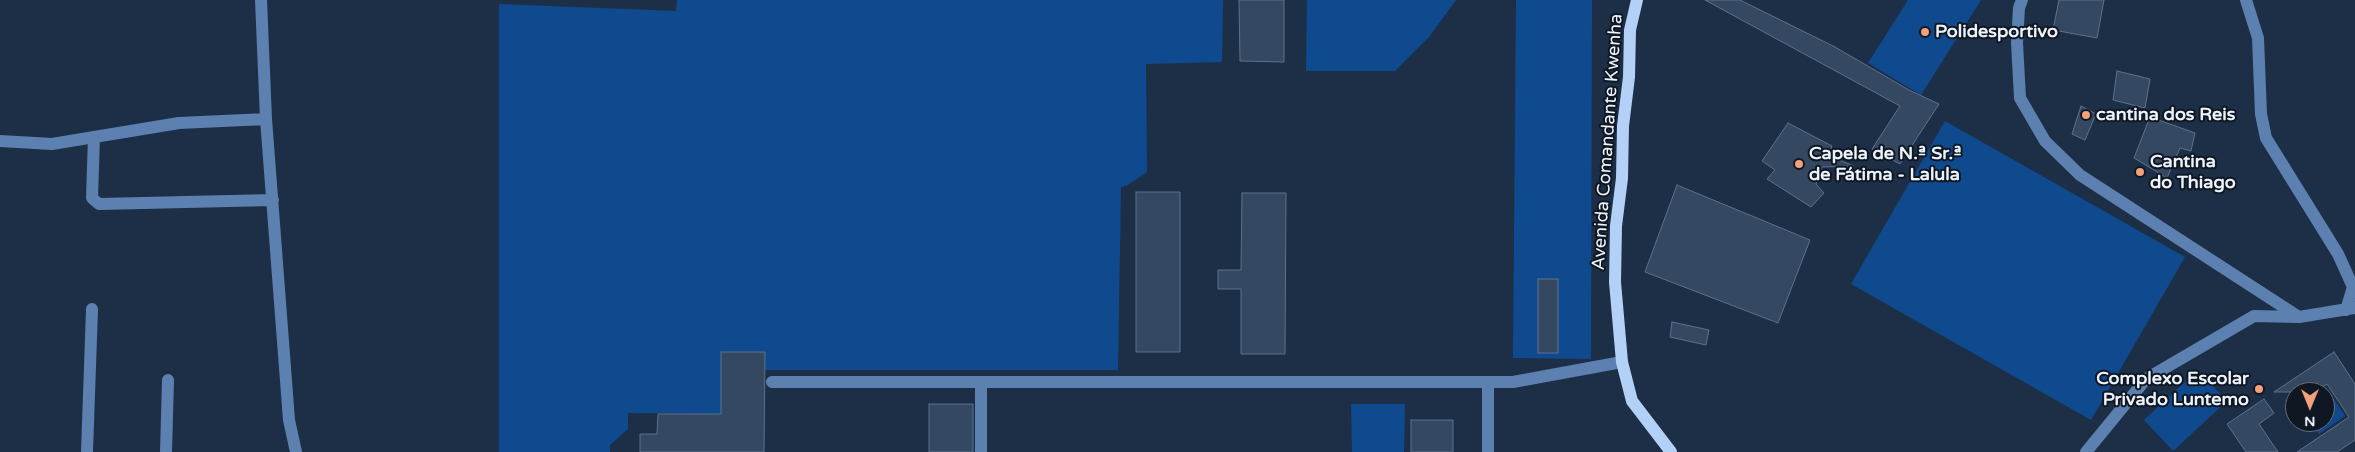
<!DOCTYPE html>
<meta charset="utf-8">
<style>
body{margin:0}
#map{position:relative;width:2355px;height:452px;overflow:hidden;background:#1d2f47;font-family:"Varela Round",sans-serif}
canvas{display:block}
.north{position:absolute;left:2285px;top:382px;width:50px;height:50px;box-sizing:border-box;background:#0f1722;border:1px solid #676f79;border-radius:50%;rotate:180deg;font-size:14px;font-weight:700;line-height:20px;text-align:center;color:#ecf3fc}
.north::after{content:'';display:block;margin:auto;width:18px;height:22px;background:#f1a17c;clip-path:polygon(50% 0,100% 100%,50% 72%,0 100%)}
</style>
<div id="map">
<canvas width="2355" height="452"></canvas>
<div class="north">N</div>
</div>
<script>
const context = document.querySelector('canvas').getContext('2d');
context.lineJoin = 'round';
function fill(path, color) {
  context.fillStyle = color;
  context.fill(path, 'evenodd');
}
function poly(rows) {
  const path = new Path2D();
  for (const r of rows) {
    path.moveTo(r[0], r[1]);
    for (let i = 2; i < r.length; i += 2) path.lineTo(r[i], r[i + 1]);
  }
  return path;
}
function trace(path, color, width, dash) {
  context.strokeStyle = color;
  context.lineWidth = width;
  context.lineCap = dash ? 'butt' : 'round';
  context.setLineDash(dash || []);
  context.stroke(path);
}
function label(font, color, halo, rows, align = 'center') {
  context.font = font + ' "Varela Round",sans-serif';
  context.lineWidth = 4;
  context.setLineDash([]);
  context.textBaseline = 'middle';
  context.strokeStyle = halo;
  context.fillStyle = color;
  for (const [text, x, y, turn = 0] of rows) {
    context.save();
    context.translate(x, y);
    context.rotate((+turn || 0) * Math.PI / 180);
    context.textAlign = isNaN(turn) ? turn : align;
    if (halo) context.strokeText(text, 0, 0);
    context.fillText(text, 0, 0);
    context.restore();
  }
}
const green = poly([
 [677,0,1223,0,1222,62,1146,64,1147,172,1126,186,1121,187,1118,370,765,370,764,352,721,352,721,414,628,413,628,429,610,445,610,452,499,452,499,4,676,11],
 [1307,0,1456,0,1429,37,1395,71,1306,71],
 [1516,0,1592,0,1591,359,1513,358],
 [1908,0,1981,0,1921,95,1868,63],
 [1945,121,2185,257,2091,420,1851,284],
 [2198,370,2227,401,2173,451,2144,420],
 [2326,387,2345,416,2319,434,2311,422,2325,422,2325,392,2319,392],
 [1351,404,1405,404,1404,452,1352,452]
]);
const building = poly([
 [1239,0,1284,0,1284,62,1240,61,1239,0],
 [1705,0,1740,0,1835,47,1909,90,1939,104,1900,164,1872,149,1900,106,1705,0],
 [2059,0,2104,0,2097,38,2053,30,2059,0],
 [2117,71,2150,79,2145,108,2113,100,2117,71],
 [2081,106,2096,114,2085,140,2072,134,2081,106],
 [2150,117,2195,133,2191,151,2180,148,2167,178,2134,158,2150,117],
 [1788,123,1832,146,1829,156,1854,166,1822,167,1816,184,1824,193,1811,207,1767,179,1775,170,1762,161,1788,123],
 [1677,185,1810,240,1778,323,1645,272,1677,185],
 [1136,192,1180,192,1180,352,1136,352,1136,192],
 [1242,193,1286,193,1285,354,1241,354,1241,289,1218,289,1218,270,1241,270,1242,193],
 [1538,279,1558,279,1558,353,1538,353,1538,279],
 [1672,322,1709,330,1706,345,1670,337,1672,322],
 [721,352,765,352,764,452,640,452,640,434,657,434,658,414,721,414,721,352],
 [2334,352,2355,384,2355,440,2337,452,2297,452,2349,417,2327,384,2314,392,2274,392,2334,352],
 [2264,399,2274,413,2259,424,2278,452,2246,452,2227,424,2264,399],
 [929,404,973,404,973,452,929,452,929,404],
 [1411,420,1453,420,1453,452,1411,452,1411,420]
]);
const minor = poly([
 [261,0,266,119,289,420,296,452],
 [2022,0,2019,8,2017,43,2020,98,2045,141,2080,175,2299,317],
 [2246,0,2258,38,2261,114,2266,138,2338,254,2353,287,2346,310],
 [94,137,92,198,99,204,273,200],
 [0,141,52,144,179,123,266,119],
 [772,382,1513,382,1622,362],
 [1488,382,1488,452],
 [87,452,92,309],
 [166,452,168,380],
 [981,452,981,382],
 [2086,452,2146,379,2254,316,2299,317,2354,308]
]);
const major = poly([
 [1637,0,1630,30,1629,77,1623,126,1622,178,1616,226,1615,282,1622,362,1632,401,1671,452]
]);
const markers = [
 [1925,32,5,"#f1a17c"],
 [2086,115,5,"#f1a17c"],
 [1799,164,5,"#f1a17c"],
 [2140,172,5,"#f1a17c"],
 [2259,389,5,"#f1a17c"]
];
const poiNames = [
 ["Polidesportivo",1935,32],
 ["cantina dos Reis",2096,115],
 ["Capela de N.ª Sr.ª",1809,154],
 ["de Fátima - Lalula",1809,175],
 ["Cantina",2150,162],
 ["do Thiago",2150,183],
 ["Complexo Escolar",2249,379,"right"],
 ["Privado Luntemo",2249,400,"right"]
];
const streetNames = [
 ["Avenida Comandante Kwenha",1608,142,-86]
];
fill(green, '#104a8e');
fill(building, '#354861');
trace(building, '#5d718c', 1);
trace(minor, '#5c80b0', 12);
trace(major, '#b3d0f7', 12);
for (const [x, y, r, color] of markers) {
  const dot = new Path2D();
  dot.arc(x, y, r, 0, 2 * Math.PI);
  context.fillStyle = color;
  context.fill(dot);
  trace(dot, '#0f1722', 2);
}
label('bold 18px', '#ecf3fc', '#0f1722', poiNames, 'left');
label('18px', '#ecf3fc', '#0f1722', streetNames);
</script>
